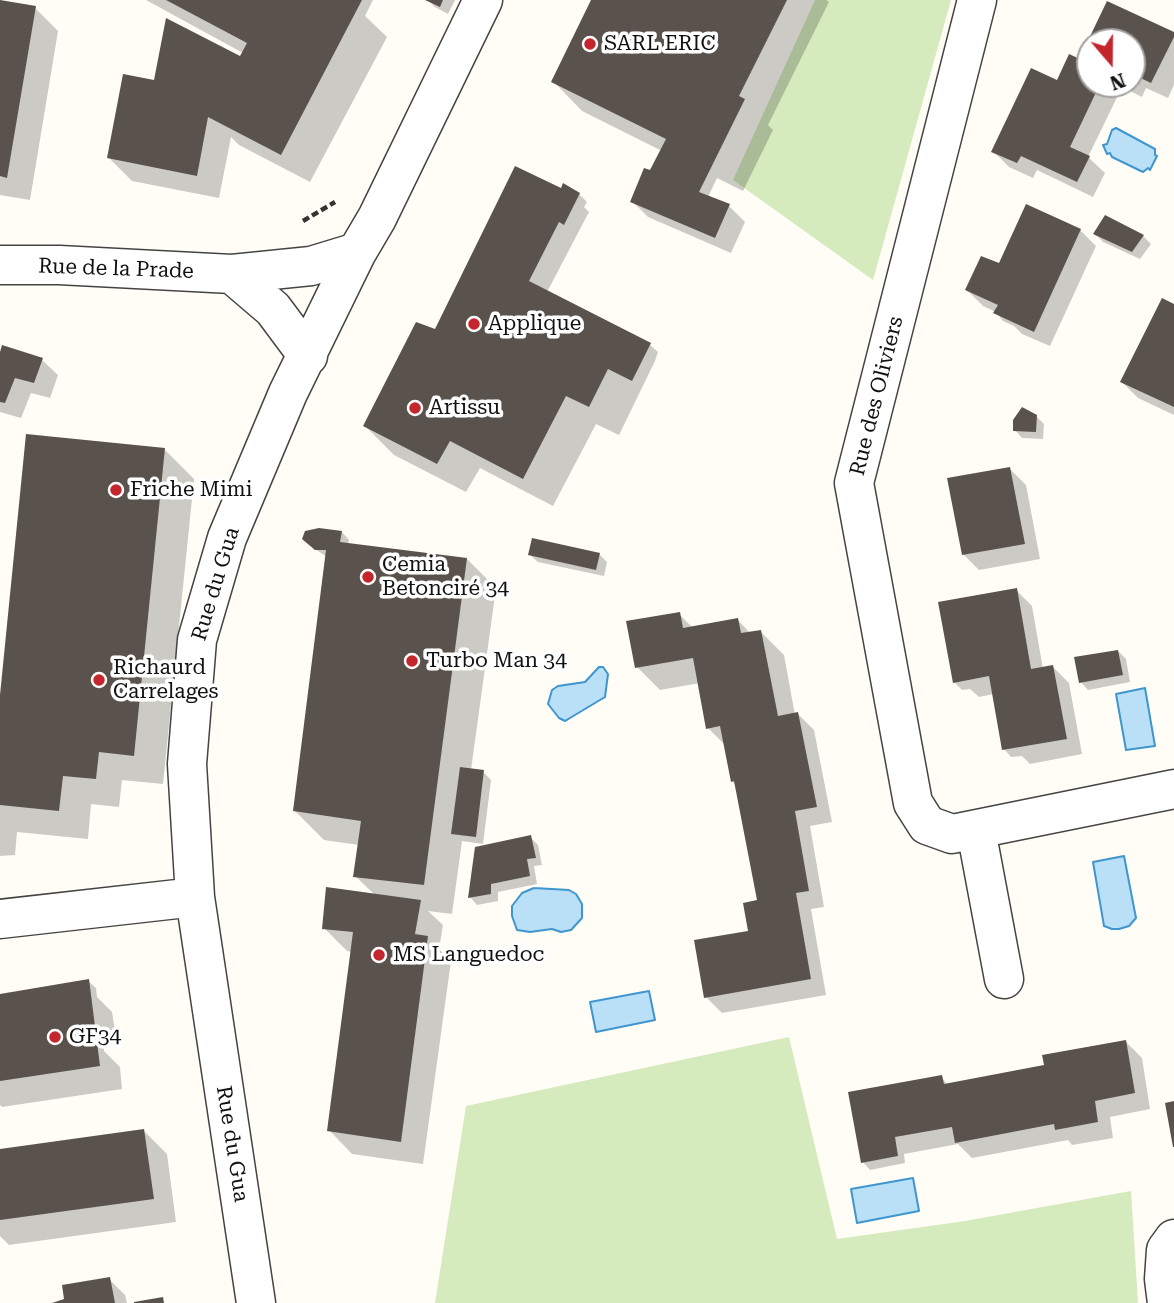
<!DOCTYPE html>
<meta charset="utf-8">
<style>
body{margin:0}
#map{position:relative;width:1174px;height:1303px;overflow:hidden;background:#fffdf5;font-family:"Roboto Serif",serif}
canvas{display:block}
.north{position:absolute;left:1076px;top:28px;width:70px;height:70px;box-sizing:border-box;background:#fff;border:2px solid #a0a0a0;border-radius:50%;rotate:160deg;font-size:19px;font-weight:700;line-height:28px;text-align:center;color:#111}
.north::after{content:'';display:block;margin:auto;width:24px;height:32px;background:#c4262e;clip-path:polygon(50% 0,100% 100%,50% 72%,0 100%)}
</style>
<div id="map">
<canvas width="1174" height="1303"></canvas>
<div class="north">N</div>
</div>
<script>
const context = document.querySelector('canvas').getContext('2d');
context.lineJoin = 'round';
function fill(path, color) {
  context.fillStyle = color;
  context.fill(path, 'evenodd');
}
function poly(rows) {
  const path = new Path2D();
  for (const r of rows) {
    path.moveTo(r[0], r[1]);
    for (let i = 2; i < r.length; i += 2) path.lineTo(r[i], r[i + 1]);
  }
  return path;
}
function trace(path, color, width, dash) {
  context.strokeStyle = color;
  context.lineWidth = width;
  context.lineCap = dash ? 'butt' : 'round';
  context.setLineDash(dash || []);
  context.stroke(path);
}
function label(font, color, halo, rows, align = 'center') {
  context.font = font + ' "Roboto Serif",serif';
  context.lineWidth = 7;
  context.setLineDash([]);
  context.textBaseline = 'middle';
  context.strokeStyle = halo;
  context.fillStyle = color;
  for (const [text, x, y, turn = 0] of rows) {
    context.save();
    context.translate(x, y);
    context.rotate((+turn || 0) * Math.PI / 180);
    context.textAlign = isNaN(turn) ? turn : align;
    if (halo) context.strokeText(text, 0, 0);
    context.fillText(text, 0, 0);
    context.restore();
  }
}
const green = poly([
 [815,0,951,0,873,280,733,180],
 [789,1037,837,1239,965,1221,1131,1191,1138,1303,435,1303,466,1106]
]);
const water = poly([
 [1116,128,1155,149,1155,155,1157,156,1150,170,1148,168,1143,172,1112,157,1110,153,1107,154,1103,145,1107,144,1112,130,1116,128],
 [599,667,603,667,608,674,605,697,565,721,559,718,548,704,552,690,558,686,585,682,599,667],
 [1145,688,1155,746,1126,750,1116,694,1145,688],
 [1124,856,1136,918,1129,926,1119,929,1112,929,1104,926,1093,862,1124,856],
 [534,888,569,890,576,894,582,904,582,918,571,930,561,932,552,929,530,932,517,930,512,916,512,906,522,893,534,888],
 [649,991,655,1020,596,1032,590,1002,649,991],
 [913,1178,919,1211,857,1223,851,1189,913,1178]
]);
const shadow = poly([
 [146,0,373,0,365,16,387,37,310,182,239,145,231,137,219,198,132,181,109,158,156,82,239,58,243,53],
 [428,0,455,0,448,14,435,7],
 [593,0,826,0,829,2,768,125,773,130,743,191,717,178,708,197,729,206,745,222,731,253,648,217,632,201,658,175,662,151,582,111,553,81],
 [0,2,35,8,58,31,30,200,0,195],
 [1108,3,1174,34,1174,85,1168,98,1146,88,1142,97,1122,87,1088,157,1105,173,1093,197,1037,170,1033,178,1009,167,993,151,1058,83,1083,62,1087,53,1085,51],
 [1090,42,1132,42,1132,84,1090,84],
 [568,194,579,194,587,202,584,207,589,212,547,292,650,345,658,352,655,361,619,435,596,424,553,506,480,468,466,492,394,455,365,426,434,330],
 [1080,230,1096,246,1050,346,1022,334,1014,326,1003,321,996,312,983,306,967,290],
 [1095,234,1143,236,1151,244,1140,259,1103,242],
 [1174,306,1174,415,1138,398,1122,382],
 [0,358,42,360,58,375,50,398,31,393,21,418,0,412],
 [1036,416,1044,424,1043,439,1022,438,1015,430],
 [165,450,194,479,163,784,122,780,119,807,91,804,88,839,17,832,15,855,0,856,0,695],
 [1010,469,1026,485,1040,559,979,570,963,554],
 [342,532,349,540,348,544,467,559,496,588,471,770,483,772,491,780,483,844,462,841,452,914,428,911,443,925,439,949,451,961,423,1164,352,1154,329,1130,352,952,347,951,324,928,375,895,355,876,359,845,324,840,295,811,327,557,312,547],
 [599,554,607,562,604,576,538,562,530,555],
 [1016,590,1032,606,1043,669,1053,667,1069,683,1082,754,1030,764,1022,756,1011,757,1004,749,994,694,979,697,970,689,962,690,954,682],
 [679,614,693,628,737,619,751,634,761,632,784,655,795,715,798,714,814,730,832,822,810,826,824,907,811,909,826,995,722,1013,706,997,750,933,759,902,737,786,732,781,725,745,708,728,700,683,660,690,637,667],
 [1118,651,1126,659,1130,682,1088,690,1081,682],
 [530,837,538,845,542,865,534,866,537,884,498,892,498,901,477,905,470,897],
 [88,981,96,988,97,997,112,1012,116,1037,104,1042,104,1051,120,1067,122,1089,2,1107,0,1105,0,996],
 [1126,1042,1142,1058,1150,1109,1110,1117,1113,1138,1072,1145,1068,1140,972,1158,958,1144,904,1154,905,1163,870,1170,863,1162,941,1077,948,1085,1046,1067],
 [144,1131,167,1154,176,1222,9,1245,0,1236,0,1151],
 [109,1279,125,1295,127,1303,54,1303,66,1301]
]);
const building = poly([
 [0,0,36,6,7,178,0,176],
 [166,0,362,0,281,155,208,117,197,176,107,158,123,74,154,80,166,18,240,56,247,43],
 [425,0,443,0,440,7],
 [591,0,787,0,739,96,745,99,699,192,730,204,715,238,630,202,644,168,650,170,666,139,551,82],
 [1107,1,1174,32,1174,37,1151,83,1132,74,1132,42,1090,42,1090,84,1100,84,1070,147,1090,156,1077,182,1021,156,1017,163,991,152,1031,68,1057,80,1069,54,1082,60,1086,53,1083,51],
 [515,166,561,188,563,183,580,193,564,225,559,222,529,281,651,343,632,381,608,369,589,407,566,396,523,479,450,441,437,464,363,426,416,322,435,329],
 [1026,204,1081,229,1034,332,993,313,998,305,965,290,981,256,999,263],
 [1105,215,1144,235,1132,252,1093,234],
 [1162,298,1174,304,1174,407,1120,382],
 [2,345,43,358,34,383,15,378,5,403,0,402,0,352],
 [1022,407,1037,415,1036,432,1013,431,1013,420],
 [26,434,165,448,134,756,99,752,96,779,63,776,59,811,0,805,0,695],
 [1010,467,1025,544,962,555,947,478],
 [319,528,342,531,340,542,467,558,424,885,353,877,361,821,293,811,326,550,315,550,302,539,305,531],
 [532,538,600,553,596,570,528,555],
 [1017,588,1031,669,1053,665,1067,739,1002,750,989,676,953,683,938,602],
 [680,612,683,628,738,618,741,633,761,630,778,716,798,712,817,807,795,811,809,891,796,893,811,979,704,998,694,940,748,931,743,903,757,900,734,781,731,782,720,726,706,729,693,658,635,668,626,621],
 [1118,650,1123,675,1079,683,1074,657],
 [460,767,484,770,476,837,451,834],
 [531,835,536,858,527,859,530,876,491,884,491,894,468,898,475,847],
 [326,887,421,900,415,934,428,936,401,1142,327,1131,353,932,322,929],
 [89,979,100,1066,0,1081,0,994],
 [1126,1040,1135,1093,1095,1101,1098,1122,1055,1130,1054,1124,955,1143,952,1127,895,1137,898,1156,861,1163,848,1092,942,1075,944,1084,1044,1065,1042,1055],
 [1174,1101,1174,1147,1173,1147,1165,1103],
 [144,1129,154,1199,0,1220,0,1149],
 [110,1277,115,1303,52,1303,64,1299,62,1285],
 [163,1297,164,1303,134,1303,134,1302]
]);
const path = poly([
 [303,221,335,202]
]);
const minor = poly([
 [977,0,854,483,913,803,927,825,952,834,1174,789],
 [0,265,59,265,232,274,311,266,357,252],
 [232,274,273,309,308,356],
 [976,830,1004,979],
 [0,919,195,897],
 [256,1303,195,897,187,764,197,640,227,538,288,393,357,252,377,218,483,0],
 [1167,1303,1164,1279,1166,1250,1174,1239]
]);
const markers = [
 [590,44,7,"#c4262e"],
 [474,324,7,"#c4262e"],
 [415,408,7,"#c4262e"],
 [116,490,7,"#c4262e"],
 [368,577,7,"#c4262e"],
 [412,661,7,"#c4262e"],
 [99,680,7,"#c4262e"],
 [379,955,7,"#c4262e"],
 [55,1037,7,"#c4262e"]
];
const poiNames = [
 ["SARL ERIC",604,44],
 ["Applique",488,324],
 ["Artissu",429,408],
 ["Friche Mimi",130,490],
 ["Cemia",382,565],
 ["Betonciré 34",382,589],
 ["Turbo Man 34",426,661],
 ["Richaurd",113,668],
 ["Carrelages",113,692],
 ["MS Languedoc",393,955],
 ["GF34",69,1037]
];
const streetNames = [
 ["Rue de la Prade",116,269,2],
 ["Rue des Oliviers",877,396,-76],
 ["Rue du Gua",216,584,-73],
 ["Rue du Gua",232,1144,81]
];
fill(green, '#d5ebbd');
fill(water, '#b9e0f7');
trace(water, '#3f96cf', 2);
fill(shadow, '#0003');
fill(building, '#5a524d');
trace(minor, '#444', 41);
trace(path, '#333', 4.5, [7, 3.5]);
trace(minor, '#fff', 38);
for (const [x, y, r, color] of markers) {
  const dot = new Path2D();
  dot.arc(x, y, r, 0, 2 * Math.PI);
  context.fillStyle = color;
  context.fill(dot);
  trace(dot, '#fff', 2.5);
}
label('21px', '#111', '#fff', poiNames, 'left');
label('21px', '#111', '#fff', streetNames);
</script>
